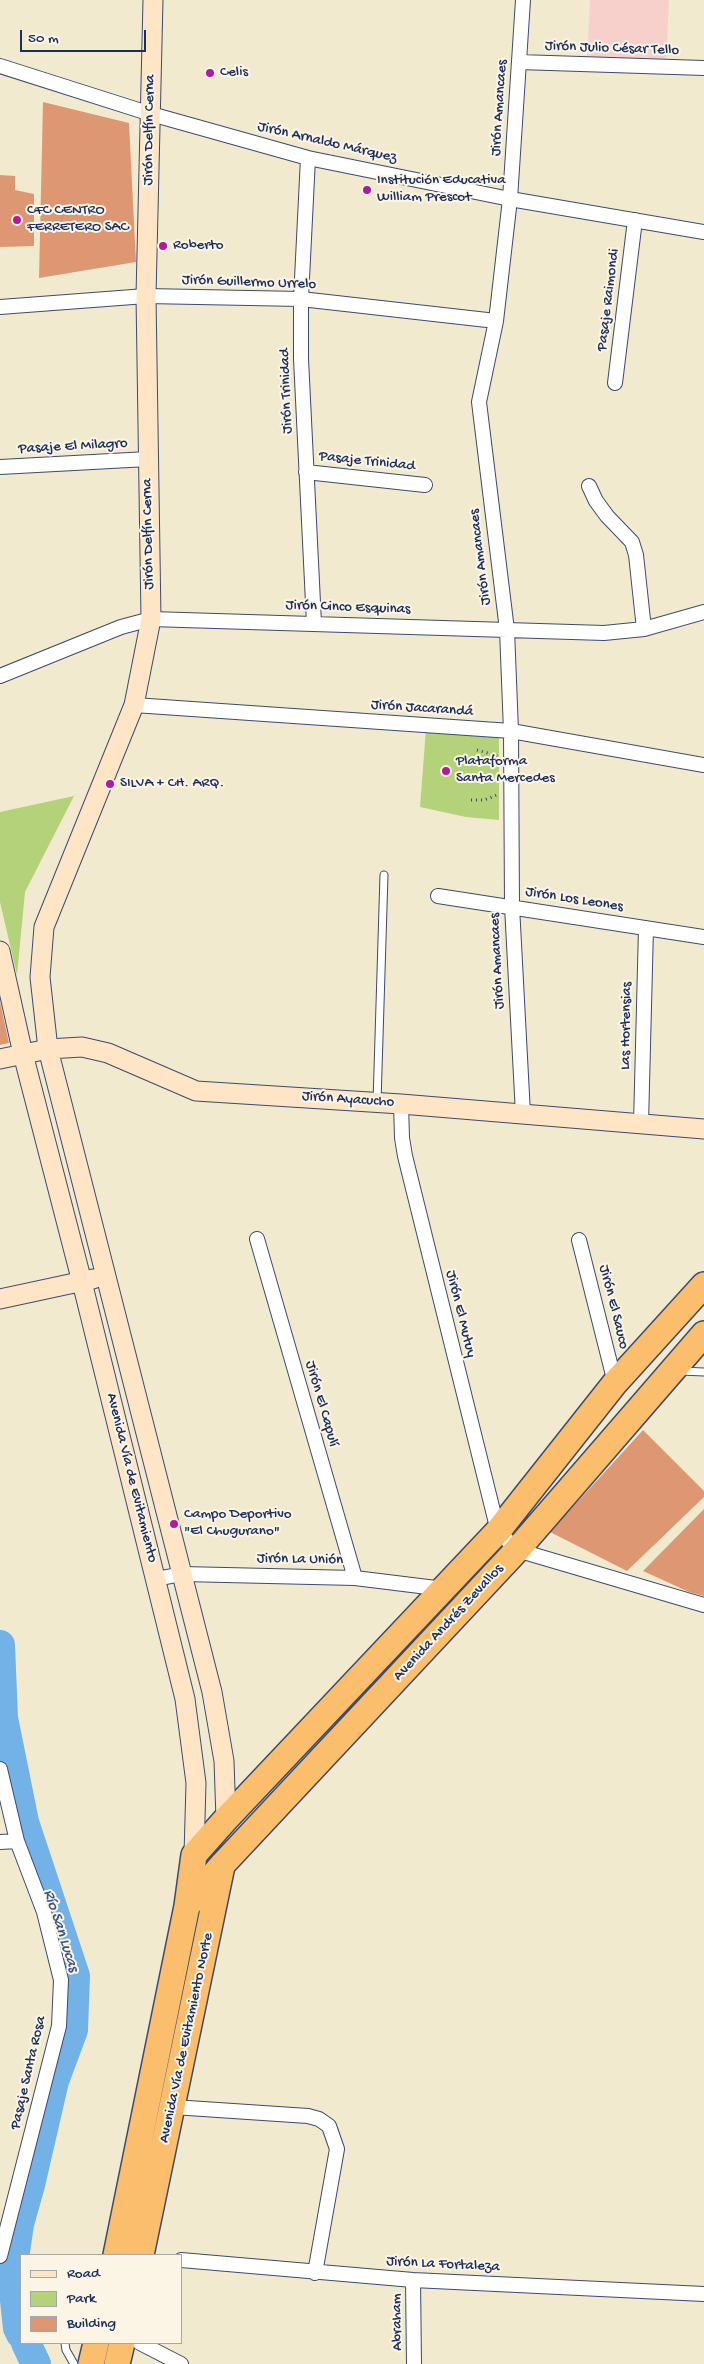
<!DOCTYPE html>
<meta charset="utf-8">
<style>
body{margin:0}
#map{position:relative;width:704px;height:2364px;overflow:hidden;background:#f2eacf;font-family:"Gochi Hand",sans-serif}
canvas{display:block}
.legend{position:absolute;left:20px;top:2254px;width:162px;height:90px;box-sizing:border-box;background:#fcf5e5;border:1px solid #a2a6af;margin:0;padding:6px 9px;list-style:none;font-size:15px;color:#1b2f5e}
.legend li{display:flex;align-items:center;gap:10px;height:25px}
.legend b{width:25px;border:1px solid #a2a6af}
.scale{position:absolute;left:20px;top:30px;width:126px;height:22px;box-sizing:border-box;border:2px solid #1b2f5e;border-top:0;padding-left:6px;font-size:15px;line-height:18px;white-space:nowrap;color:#1b2f5e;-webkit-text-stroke:4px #fcf5e5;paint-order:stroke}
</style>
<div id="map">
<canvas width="704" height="2364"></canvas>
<ul class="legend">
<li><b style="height:6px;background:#fde5c5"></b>Road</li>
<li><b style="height:14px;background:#b4d279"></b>Park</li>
<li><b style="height:14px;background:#dd9873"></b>Building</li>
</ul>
<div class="scale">50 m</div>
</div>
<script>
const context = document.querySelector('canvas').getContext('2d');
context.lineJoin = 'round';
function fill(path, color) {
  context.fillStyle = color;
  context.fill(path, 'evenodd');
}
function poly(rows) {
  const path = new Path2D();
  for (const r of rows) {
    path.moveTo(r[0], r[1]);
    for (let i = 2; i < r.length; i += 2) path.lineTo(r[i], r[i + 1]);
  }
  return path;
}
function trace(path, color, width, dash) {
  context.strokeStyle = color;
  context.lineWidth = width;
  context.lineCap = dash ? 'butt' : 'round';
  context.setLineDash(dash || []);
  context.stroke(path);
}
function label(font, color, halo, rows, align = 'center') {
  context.font = font + ' "Gochi Hand",sans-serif';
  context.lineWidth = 4;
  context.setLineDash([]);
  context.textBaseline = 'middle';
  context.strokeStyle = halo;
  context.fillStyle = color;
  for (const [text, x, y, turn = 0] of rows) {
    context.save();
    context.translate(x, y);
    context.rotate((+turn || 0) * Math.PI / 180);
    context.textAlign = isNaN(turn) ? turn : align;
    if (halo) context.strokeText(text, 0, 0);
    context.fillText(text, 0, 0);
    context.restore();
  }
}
const built = poly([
 [590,0,669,0,666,67,587,63]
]);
const green = poly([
 [426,729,499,737,499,820,466,817,420,807],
 [74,796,25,892,17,975,0,902,0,812]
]);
const river = poly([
 [0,1645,3,1718,24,1822,75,1976,73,2030,54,2081,30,2185,19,2224,12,2273,18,2328,21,2334],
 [26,2343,36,2364]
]);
const building = poly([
 [43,102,129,123,136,262,39,278],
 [0,175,15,176,15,190,34,194,34,246,0,247],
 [0,1002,9,1043,0,1045],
 [643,1430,704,1491,704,1497,627,1571,550,1532],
 [704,1509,704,1596,689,1592,643,1571]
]);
const path = poly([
 [477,750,498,756],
 [476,775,498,776],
 [471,800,484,800,497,795]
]);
const lane = poly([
 [377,1102,384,875],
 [680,1371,704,1372],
 [65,2343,66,2350,74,2364]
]);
const street = poly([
 [523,0,510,199,496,321,479,402,507,630,511,731,512,906,523,1114],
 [519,62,704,68],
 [0,66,151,114,308,158,510,199,704,232],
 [308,158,301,299,301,359,314,623],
 [0,307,146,296,301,299,496,321],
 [615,383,635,220],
 [0,467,148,459],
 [306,472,425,485],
 [589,486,596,501,607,516,632,542,636,555,644,629],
 [0,676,121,627,151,619,604,633,644,629,704,612],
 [134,705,511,731,704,765],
 [438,896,704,937],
 [401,1104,402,1138,405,1156,498,1531,517,1550,704,1605],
 [641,1124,646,928],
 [257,1239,355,1578],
 [579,1240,615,1383],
 [156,1579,182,1574,355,1578,444,1589],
 [0,1769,17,1841,44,1912,61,1980,59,2026,0,2256],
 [0,1842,17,1841],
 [173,2107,308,2116,319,2119,329,2126,337,2149,315,2273],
 [181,2260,413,2280,704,2294],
 [413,2280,414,2364],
 [140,2343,181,2364]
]);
const secondary = poly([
 [153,0,146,296,151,619,134,705,44,927,40,977,48,1049,212,1692,224,1761,226,1819],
 [0,951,23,1054,82,1282,185,1699,196,1783,194,1855],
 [0,1059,48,1049,82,1047,108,1053,196,1091,401,1104,704,1129],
 [0,1299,93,1279]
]);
const highway = poly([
 [187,1906,223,1864,517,1550,704,1334],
 [116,2255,187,1906,194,1855,226,1819,498,1531,615,1383,704,1285],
 [141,2255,222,1866],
 [91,2364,96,2343],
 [117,2364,122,2343]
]);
const markers = [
 [210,73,5,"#b5179e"],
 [367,190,5,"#b5179e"],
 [17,220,5,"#b5179e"],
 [163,246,5,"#b5179e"],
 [446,771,5,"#b5179e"],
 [110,784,5,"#b5179e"],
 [174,1524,5,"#b5179e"]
];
const streetNames = [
 ["Jirón Julio César Tello",612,49,2],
 ["Jirón Amancaes",500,108,-86],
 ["Jirón Delfín Cerna",150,130,-89],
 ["Jirón Arnaldo Márquez",327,143,13],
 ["Jirón Guillermo Urrelo",249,283,2],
 ["Pasaje Raimondi",609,300,-83],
 ["Jirón Trinidad",287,391,-92],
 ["Pasaje El Milagro",73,447,-3],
 ["Pasaje Trinidad",367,462,6],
 ["Jirón Delfín Cerna",149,534,-91],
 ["Jirón Amancaes",481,557,-97],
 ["Jirón Cinco Esquinas",348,608,2],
 ["Jirón Jacarandá",422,709,4],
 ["Jirón Los Leones",574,900,9],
 ["Jirón Amancaes",498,961,-93],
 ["Las Hortensias",627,1026,-89],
 ["Jirón Ayacucho",348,1100,4],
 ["Jirón El Sauco",613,1307,76],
 ["Jirón El Mutuy",460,1314,76],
 ["Jirón El Capulí",321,1404,74],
 ["Avenida Vía de Evitamiento",131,1478,76],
 ["Jirón La Unión",300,1560,1],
 ["Avenida Andrés Zevallos",449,1623,-47],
 ["Avenida Vía de Evitamiento Norte",187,2038,-78],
 ["Pasaje Santa Rosa",29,2073,-77],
 ["Jirón La Fortaleza",443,2265,3],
 ["Abraham",398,2322,-91]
];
const poiNames = [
 ["Celis",220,73],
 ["Institución Educativa",377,181],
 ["William Prescot",377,198],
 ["CFC CENTRO",27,211],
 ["FERRETERO SAC",27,228],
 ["Roberto",173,246],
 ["Plataforma",456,762],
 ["Santa Mercedes",456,779],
 ["SILVA + CH. ARQ.",120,784],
 ["Campo Deportivo",184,1515],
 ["\"El Chugurano\"",184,1532]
];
const waterNames = [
 ["Río San Lucas",60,1931,72]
];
fill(built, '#f7d0cc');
fill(green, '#b4d279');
trace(river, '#73b2e6', 30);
fill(building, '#dd9873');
trace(lane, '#3b4b6f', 9);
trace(street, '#3b4b6f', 16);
trace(secondary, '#3b4b6f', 21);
trace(highway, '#3b4b6f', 28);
trace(path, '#3b4b6f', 3, [1, 4]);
trace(lane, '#fff', 7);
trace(street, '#fff', 14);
trace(secondary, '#fde5c5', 19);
trace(highway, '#fabe6d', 25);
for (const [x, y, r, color] of markers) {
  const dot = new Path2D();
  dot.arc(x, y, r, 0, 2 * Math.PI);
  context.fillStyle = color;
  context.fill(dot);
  trace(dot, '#fcf5e5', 2);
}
label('15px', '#1b2f5e', '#fcf5e5', streetNames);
label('15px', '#1b2f5e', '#fcf5e5', poiNames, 'left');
label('italic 16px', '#355687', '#fcf5e5', waterNames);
</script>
